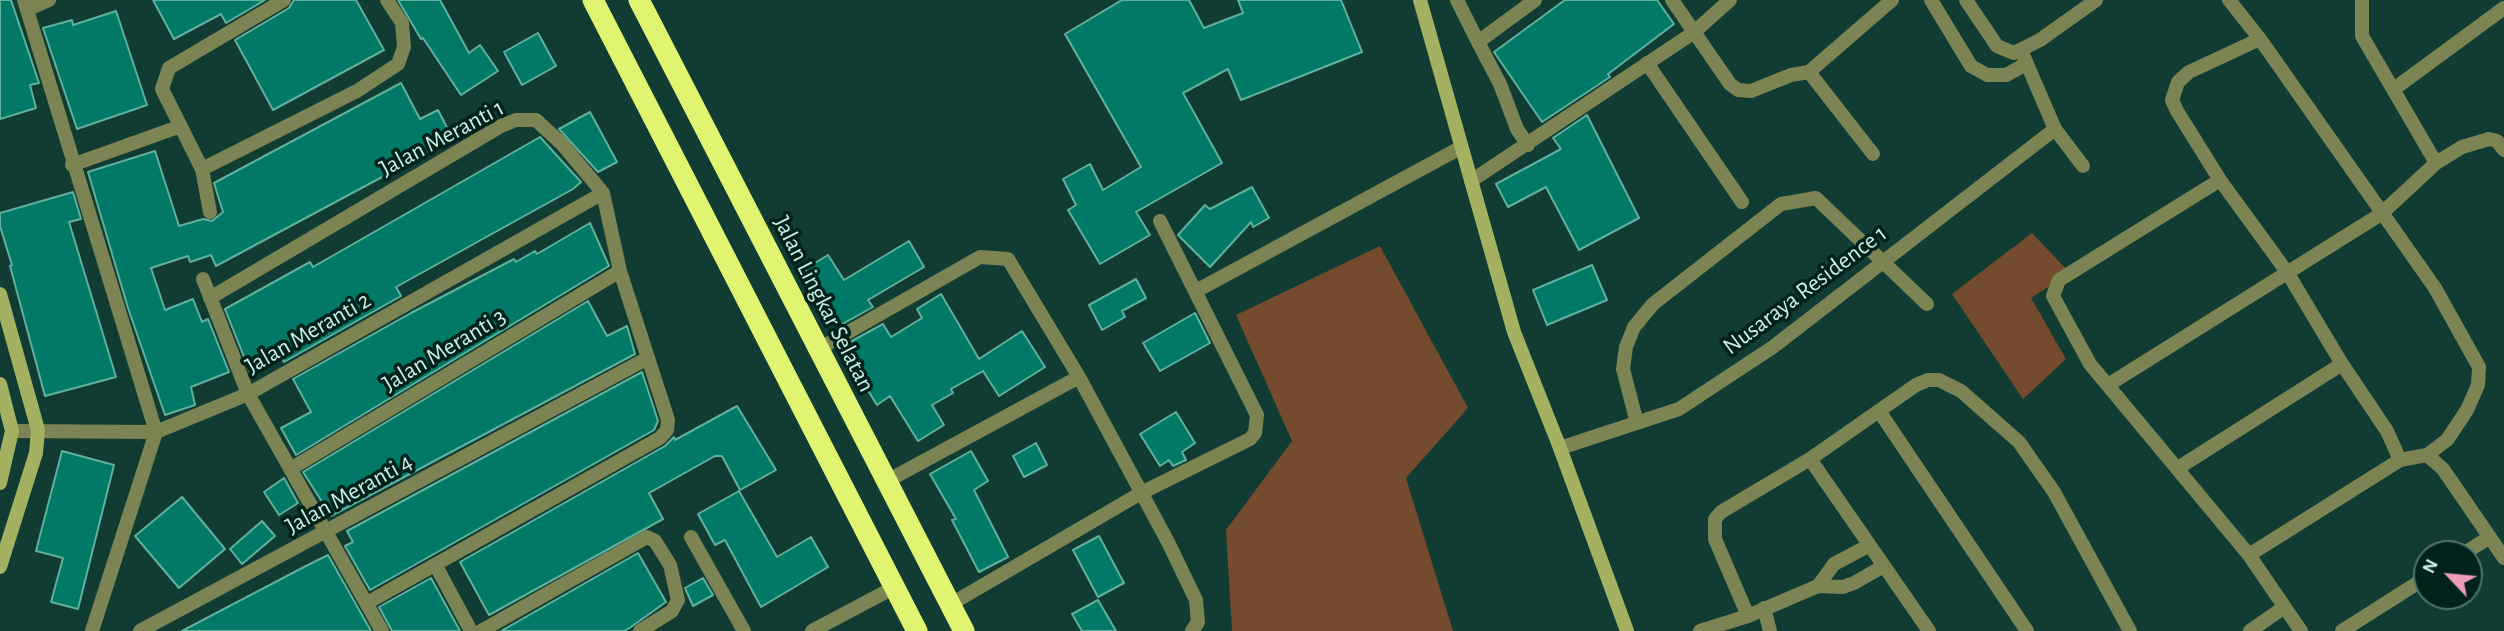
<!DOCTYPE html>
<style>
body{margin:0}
#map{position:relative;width:2504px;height:631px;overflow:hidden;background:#113c33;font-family:"Alegreya Sans",sans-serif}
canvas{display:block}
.north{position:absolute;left:2413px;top:540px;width:70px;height:70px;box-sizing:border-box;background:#00221b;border:2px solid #50746b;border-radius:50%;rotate:296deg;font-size:19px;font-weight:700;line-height:28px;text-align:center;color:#c9efe4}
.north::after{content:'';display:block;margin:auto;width:24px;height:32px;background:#ef9ab9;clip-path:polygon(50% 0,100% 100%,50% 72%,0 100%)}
</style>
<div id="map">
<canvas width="2504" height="631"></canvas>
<div class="north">N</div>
</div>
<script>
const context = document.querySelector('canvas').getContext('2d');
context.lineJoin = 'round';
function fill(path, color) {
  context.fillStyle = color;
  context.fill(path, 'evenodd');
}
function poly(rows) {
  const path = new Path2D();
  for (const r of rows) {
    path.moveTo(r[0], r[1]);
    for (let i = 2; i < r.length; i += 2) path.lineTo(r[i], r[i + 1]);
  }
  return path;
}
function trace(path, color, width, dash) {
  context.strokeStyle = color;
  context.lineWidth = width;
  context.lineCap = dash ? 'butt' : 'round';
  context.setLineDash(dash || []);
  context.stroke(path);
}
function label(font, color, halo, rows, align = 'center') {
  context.font = font + ' "Alegreya Sans",sans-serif';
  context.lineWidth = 7;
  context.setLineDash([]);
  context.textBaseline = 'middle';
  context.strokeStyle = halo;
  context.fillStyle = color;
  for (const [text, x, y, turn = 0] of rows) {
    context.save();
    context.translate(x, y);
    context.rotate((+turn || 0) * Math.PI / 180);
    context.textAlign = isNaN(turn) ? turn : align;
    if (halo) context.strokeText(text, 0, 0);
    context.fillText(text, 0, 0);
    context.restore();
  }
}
const green = poly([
 [2032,233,2070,273,2031,298,2066,359,2023,399,1952,294],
 [1380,246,1468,408,1406,478,1453,631,1232,631,1226,530,1292,441,1236,315]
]);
const building = poly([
 [0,0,11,0,39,83,30,85,36,108,0,119,0,0],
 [153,0,265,0,226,23,221,14,174,39,153,0],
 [294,0,356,0,384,50,273,110,235,40,289,8,294,0],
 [398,0,440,0,469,53,480,45,498,71,461,95,423,38,421,39,398,0],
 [1122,0,1189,0,1204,28,1243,13,1238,0,1341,0,1362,52,1241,100,1228,69,1183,93,1222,163,1136,212,1150,235,1100,264,1068,210,1076,205,1063,179,1090,164,1103,190,1141,167,1065,34,1122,0],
 [1565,0,1657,0,1674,24,1608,74,1610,77,1542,122,1494,52,1565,0],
 [116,11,147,105,77,129,43,28,72,20,73,25,116,11],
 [538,33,556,66,522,85,504,52,538,33],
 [401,83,420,119,438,110,453,139,216,266,211,255,190,262,188,256,151,268,165,310,193,299,202,322,208,319,229,372,191,387,195,405,165,415,128,308,88,172,155,151,179,226,203,219,212,221,223,212,214,183,401,83],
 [590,112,617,162,598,172,559,129,590,112],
 [1587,115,1639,218,1579,250,1546,187,1508,207,1496,184,1561,149,1553,138,1587,115],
 [540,137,581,182,573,189,396,287,401,296,284,362,280,355,250,372,225,309,310,262,313,267,540,137],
 [1252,187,1269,218,1253,227,1251,222,1210,267,1178,235,1205,205,1210,209,1252,187],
 [73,192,81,219,69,222,116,377,45,396,10,266,12,265,0,226,0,213,73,192],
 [590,223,609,266,296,455,281,428,311,412,293,379,411,313,514,259,516,262,535,251,537,254,590,223],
 [909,241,924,267,868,300,873,307,839,326,805,269,828,255,844,280,909,241],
 [1592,265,1607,300,1547,325,1533,290,1592,265],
 [1136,279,1146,298,1122,311,1125,317,1102,330,1089,305,1136,279],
 [941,294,979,359,1022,331,1045,367,999,396,983,371,951,389,953,393,932,405,944,425,918,441,890,396,877,405,841,347,883,324,891,337,922,318,917,309,941,294],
 [588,301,607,336,627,326,635,354,331,516,303,472,588,301],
 [1195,313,1210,343,1160,371,1143,343,1195,313],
 [642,372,658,421,654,430,370,590,345,546,353,542,347,531,642,372],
 [737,406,776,470,740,490,722,456,715,456,649,493,663,519,489,615,460,562,665,446,674,437,675,440,737,406],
 [1176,412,1195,443,1182,452,1186,460,1173,466,1169,460,1160,466,1140,434,1176,412],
 [1036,443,1047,465,1024,477,1013,456,1036,443],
 [62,451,114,465,78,609,51,602,63,558,36,551,62,451],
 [971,451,988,481,974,490,1008,557,979,572,952,520,956,519,930,474,971,451],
 [284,478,298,503,279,515,264,492,284,478],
 [739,491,777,557,811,537,828,567,761,607,725,540,715,545,698,514,739,491],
 [182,497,225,549,179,588,135,536,182,497],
 [262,521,275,536,242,564,230,549,262,521],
 [1099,536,1124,583,1098,597,1073,550,1099,536],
 [638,553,666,602,631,627,624,631,501,631,638,553],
 [328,555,371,631,182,631,304,567,328,555],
 [431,578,460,631,392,631,379,607,431,578],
 [703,578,713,595,693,606,685,588,703,578],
 [1098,600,1116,631,1082,631,1072,614,1098,600]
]);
const street = poly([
 [24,0,156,432,92,631],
 [1457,0,1478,42,1535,0],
 [1672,0,1730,84,1738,90,1751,91,1791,75,1809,72,1873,154],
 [1931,0,1971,66,1987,75,2006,75,2026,64],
 [1966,0,1997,46,2014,53,2040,40,2096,0],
 [2229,0,2260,39,2435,288,2479,367,2478,385,2467,410,2447,440,2427,455],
 [27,10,49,0],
 [2260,39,2189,72,2178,82,2172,100,2177,111,2220,180,2287,272,2342,364,2387,431,2400,460,2427,455,2443,469,2504,558],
 [1478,42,1500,84,1517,129,1528,145],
 [2024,57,2055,129,2083,166],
 [1647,63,1742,202],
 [1809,72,1892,0],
 [2394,89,2504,8],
 [2436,163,2462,147,2489,139,2497,141,2504,150],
 [72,165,181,126],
 [202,169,357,91,398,64,404,47,402,23,387,0],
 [2220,180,2059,280,2053,296,2090,364,2249,555,2301,631],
 [1471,181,1693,33,1730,0],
 [210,212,202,169,162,89,169,68,284,0],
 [203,279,248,394,382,631],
 [1196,291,1460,148],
 [210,298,501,126,516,120,536,120,562,144,603,193,620,271,648,358],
 [817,350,980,257,1008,259,1079,377,1168,542,1196,600,1198,622,1192,631],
 [2108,385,2381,214,2436,163,2362,36,2362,0],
 [1879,411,2027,631],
 [1637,423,1623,369,1626,347,1634,327,1653,304,1781,204,1816,198,1927,304],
 [12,431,156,432,248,394,603,193],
 [1560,448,1679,409,1773,347,2055,129],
 [1810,459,1929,631],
 [292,468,620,271],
 [2178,468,2342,364],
 [887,481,1079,377],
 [691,537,744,631],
 [2463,554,2490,537],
 [2249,555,2400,460],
 [436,566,471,631],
 [1818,586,1834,564,1868,546],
 [951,604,1141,493,1250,439,1255,433,1257,415,1160,221],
 [1764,608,1770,631],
 [1748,616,1715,539,1715,519,1721,512,1810,459,1916,385,1928,380,1939,380,1961,391,2019,442,2054,492,2130,631],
 [140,631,648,358,668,420,667,430,660,438,367,603],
 [481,631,647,537,655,541,670,565,678,600,672,611,640,631],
 [812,631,895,587],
 [1700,631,1748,616,1818,586,1843,587,1854,583,1882,567],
 [2250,631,2283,608],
 [2342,631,2427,577]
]);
const secondary = poly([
 [1420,0,1514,332,1560,448,1627,631],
 [0,294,38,430,36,453,0,567],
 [0,384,12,431,0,483]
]);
const highway = poly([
 [593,0,917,631],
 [639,0,964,631]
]);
const streetNames = [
 ["Jalan Meranti 1",442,138,-28],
 ["Nusaraya Residence 1",1805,290,-37],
 ["Jalan Lingkar Selatan",824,304,63],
 ["Jalan Meranti 2",308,333,-30],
 ["Jalan Meranti 3",444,350,-31],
 ["Jalan Meranti 4",349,494,-29]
];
fill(green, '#744b2c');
fill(building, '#007966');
trace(building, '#60b09d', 2);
trace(street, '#7c8453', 14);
trace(secondary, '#a4b161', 14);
trace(highway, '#e0f472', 21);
label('24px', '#c9efe4', '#00221b', streetNames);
</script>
